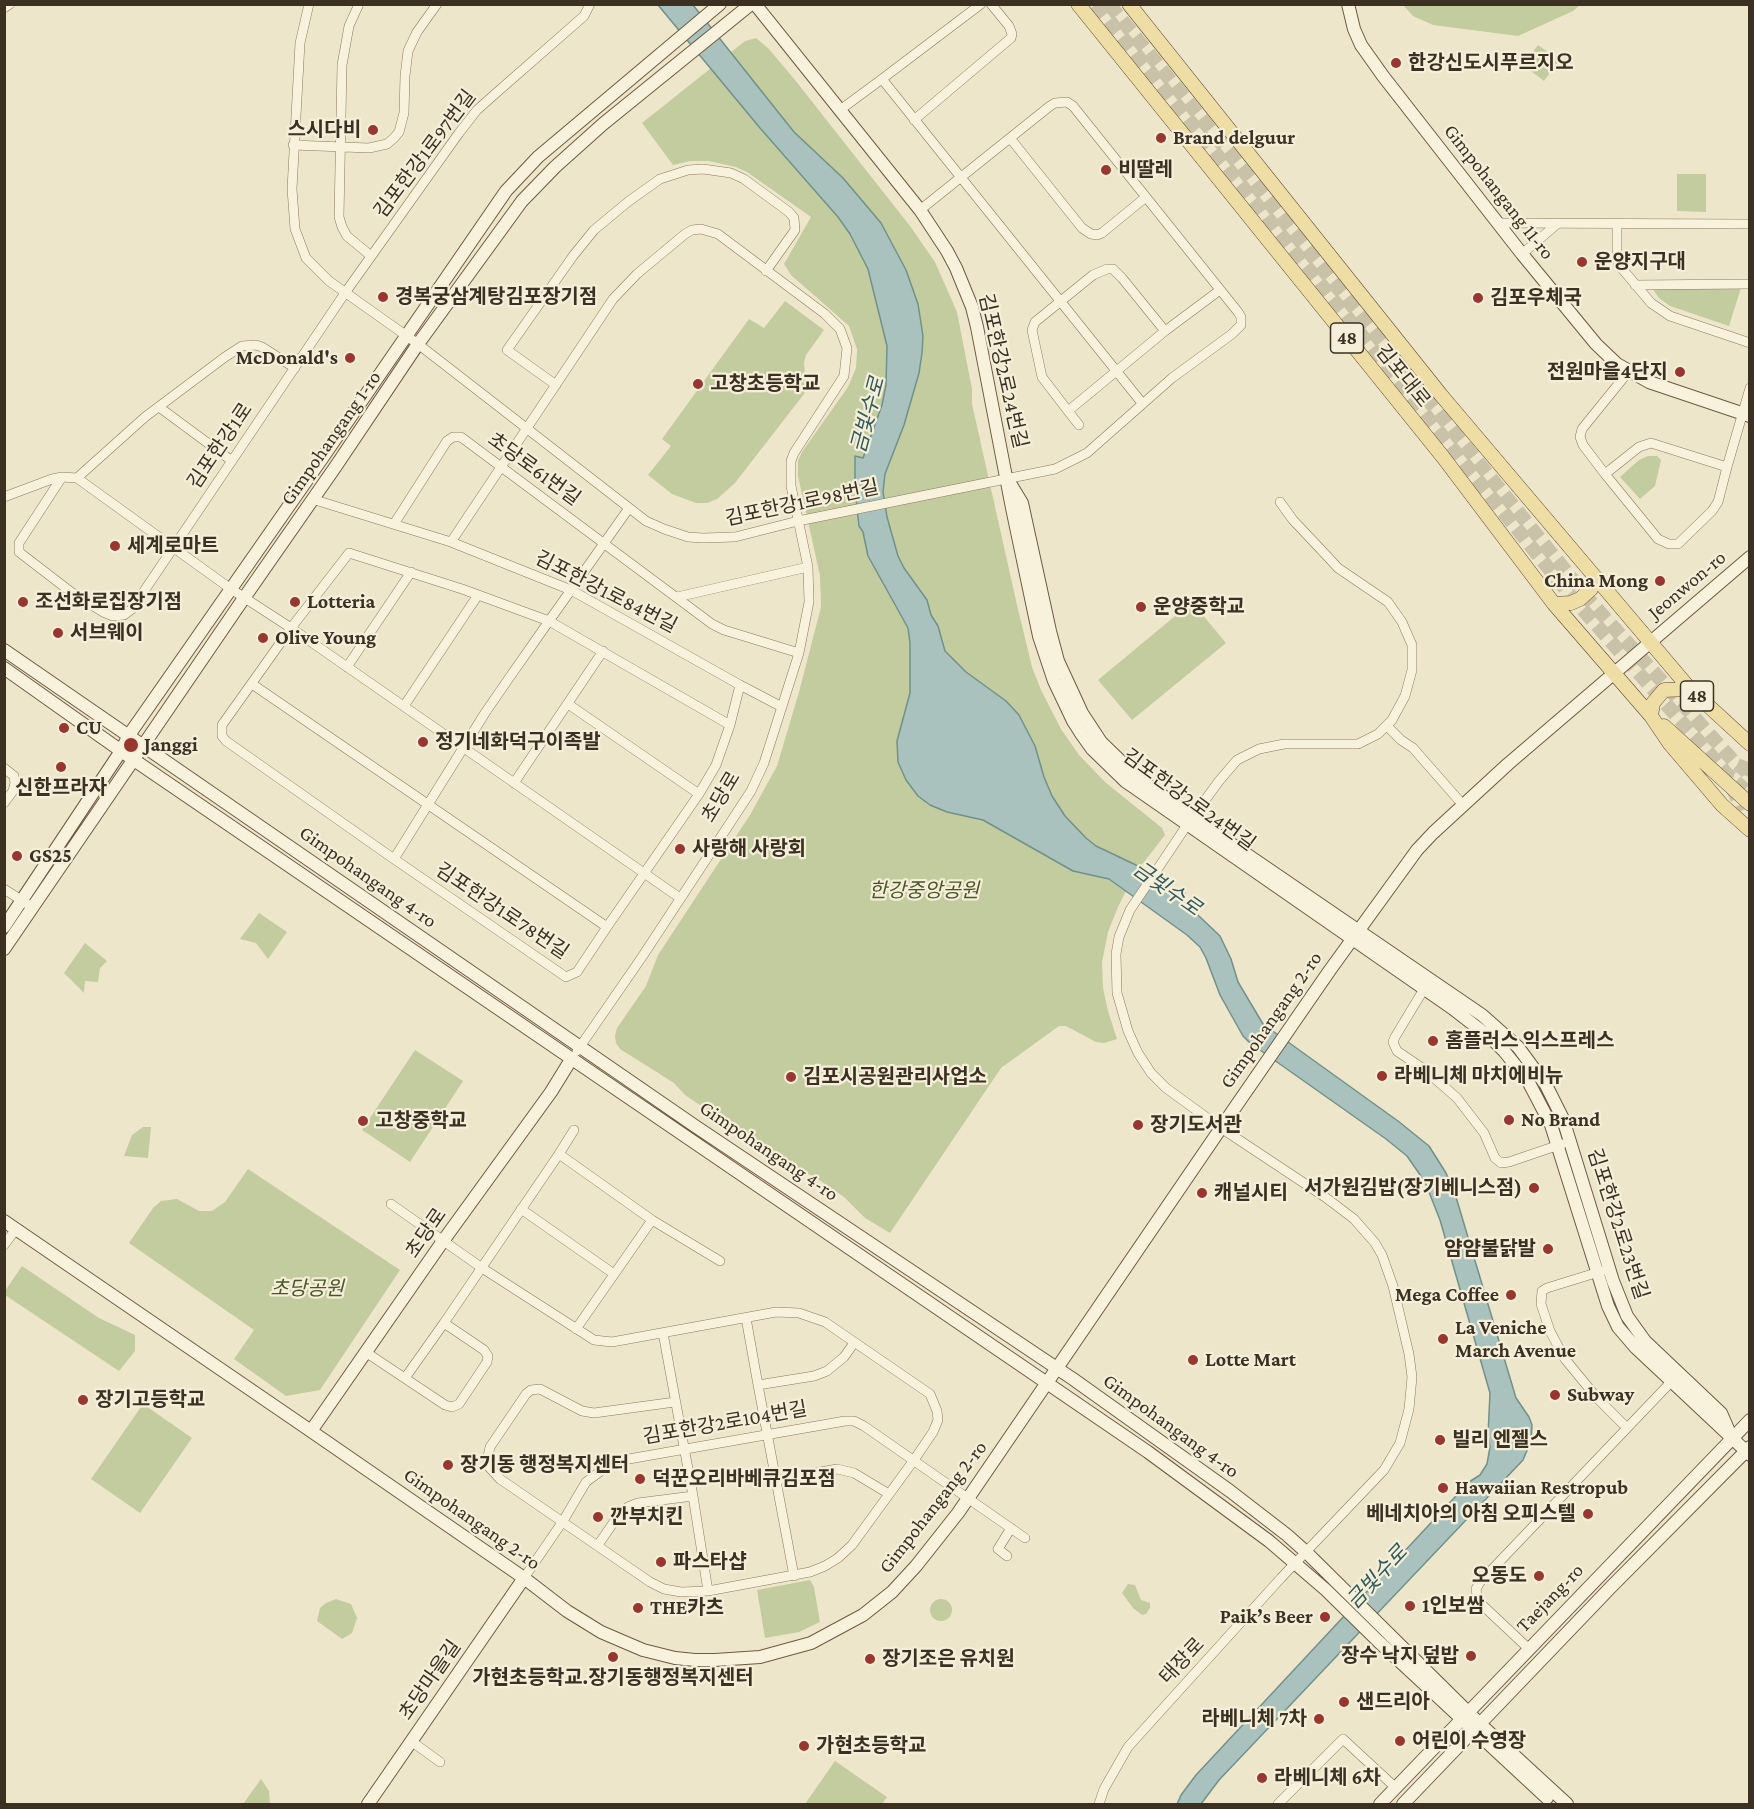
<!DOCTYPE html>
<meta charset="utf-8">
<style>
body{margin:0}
#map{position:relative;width:1754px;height:1809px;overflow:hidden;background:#eee6ca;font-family:"Crimson Pro",serif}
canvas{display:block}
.frame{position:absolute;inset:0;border:6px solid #3b3021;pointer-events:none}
</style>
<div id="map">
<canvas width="1754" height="1809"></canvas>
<div class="frame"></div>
</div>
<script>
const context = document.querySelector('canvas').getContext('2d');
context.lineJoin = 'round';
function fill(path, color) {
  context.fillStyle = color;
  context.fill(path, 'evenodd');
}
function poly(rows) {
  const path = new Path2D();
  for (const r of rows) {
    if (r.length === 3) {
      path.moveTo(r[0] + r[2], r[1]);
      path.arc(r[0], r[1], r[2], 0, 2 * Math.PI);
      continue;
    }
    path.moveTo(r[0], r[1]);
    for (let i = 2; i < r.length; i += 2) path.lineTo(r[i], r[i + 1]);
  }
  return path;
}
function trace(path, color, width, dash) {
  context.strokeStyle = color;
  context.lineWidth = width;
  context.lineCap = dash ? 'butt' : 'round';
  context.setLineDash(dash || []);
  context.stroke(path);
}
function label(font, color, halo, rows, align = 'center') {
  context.font = font + ' "Crimson Pro","Noto Sans KR",serif';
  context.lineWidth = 4.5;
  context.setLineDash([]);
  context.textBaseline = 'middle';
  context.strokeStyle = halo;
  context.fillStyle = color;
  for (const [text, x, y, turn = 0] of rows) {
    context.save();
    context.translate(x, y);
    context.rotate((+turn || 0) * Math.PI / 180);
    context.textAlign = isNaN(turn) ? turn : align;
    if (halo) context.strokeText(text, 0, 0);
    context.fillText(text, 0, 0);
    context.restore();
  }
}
const green = poly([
 [1403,5,1580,5,1573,11,1518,36,1433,25,1413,16],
 [756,38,768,48,795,80,910,226,935,262,957,312,972,389,972,404,1017,605,1032,667,1041,690,1061,729,1079,755,1105,782,1162,828,1165,835,1134,875,1118,907,1108,932,1102,962,1103,988,1108,1011,1117,1039,1104,1043,1096,1042,1066,1026,1059,1026,1001,1068,890,1233,865,1218,844,1197,815,1177,792,1167,685,1095,674,1083,620,1049,616,1043,615,1036,617,1028,646,986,658,955,750,815,777,766,799,692,821,607,820,576,798,476,798,461,802,452,848,387,856,368,857,349,849,326,791,275,784,264,811,217,747,172,736,167,709,161,690,161,673,165,642,123,745,41],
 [1538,45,1559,60,1544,81,1523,65],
 [1677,174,1706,174,1706,212,1677,211],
 [1652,288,1741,288,1729,326,1670,306,1659,298],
 [785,301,824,330,806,355,804,363,806,389,804,394,735,483,717,499,707,503,696,503,672,494,648,475,671,446,662,439,749,319,764,328],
 [1648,456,1657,456,1661,460,1655,486,1640,499,1620,477,1639,460],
 [1192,602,1226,643,1132,720,1098,680],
 [259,913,287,932,268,959,256,943,240,939],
 [85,943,107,961,100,968,98,982,85,981,84,993,64,973],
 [415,1050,463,1081,410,1162,362,1130],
 [143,1127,151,1127,148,1158,124,1156,132,1135],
 [248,1169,400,1270,320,1390,286,1396,234,1359,254,1330,129,1243,153,1208,161,1201,177,1199,199,1211,212,1211,225,1202],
 [22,1266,99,1318,135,1335,135,1351,119,1371,5,1295,5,1291],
 [143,1404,192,1438,140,1513,91,1479],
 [810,1580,814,1587,820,1622,799,1632,765,1638,757,1590],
 [1128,1584,1135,1585,1141,1600,1150,1603,1150,1608,1146,1614,1142,1615,1133,1608,1122,1593],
 [941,1610,11],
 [336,1599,351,1604,357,1618,352,1633,342,1639,317,1621,320,1608,326,1603],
 [835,1761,887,1797,882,1804,805,1804],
 [261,1779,269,1791,270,1804,243,1804]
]);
const water = poly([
 [658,5,693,5,794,132,843,178,881,223,906,270,918,304,923,336,922,353,919,373,904,425,885,474,883,492,887,517,898,556,904,568,927,600,931,615,938,626,945,651,966,672,1006,701,1019,715,1035,746,1044,777,1052,796,1065,816,1086,838,1096,846,1136,865,1171,891,1185,893,1181,899,1220,936,1231,959,1238,982,1263,1024,1398,1121,1429,1146,1446,1173,1456,1197,1516,1398,1529,1417,1532,1425,1531,1441,1523,1460,1219,1780,1201,1804,1177,1804,1181,1795,1196,1775,1469,1482,1480,1475,1487,1464,1490,1447,1488,1435,1490,1393,1440,1220,1425,1182,1407,1156,1386,1139,1250,1043,1243,1036,1220,995,1206,958,1200,947,1187,935,1109,879,1073,871,983,820,947,812,930,805,918,796,906,780,898,762,897,741,910,693,910,643,908,628,868,556,863,532,859,526,855,490,855,456,863,458,882,405,886,385,887,346,868,269,850,234,838,217,760,128,658,5]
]);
const secondaryTunnel = poly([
 [1737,765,1750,776],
 [1723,769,1750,793]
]);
const primaryTunnel = poly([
 [1096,4,1570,595,1723,769,1743,810],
 [1109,4,1590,601,1737,765,1750,770]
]);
const street = poly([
 [309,4,300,43,292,189,295,229,306,258,329,281,418,344,646,521,664,529,688,537,703,538,735,537,798,521,1055,469,1087,453,1172,378,1232,334,1241,325,1241,317,1238,312,1073,106,1067,102,1055,103,1050,106,920,210],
 [359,4,349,26,342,65,339,217,342,227,347,236,371,256],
 [981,4,882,79,1142,403],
 [4,8,10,4],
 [840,110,882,79],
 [914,120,1011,38,1012,34,1009,26,991,4],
 [1010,138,1082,228,1091,234,1097,235,1102,233,1146,197],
 [293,145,369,148,387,144,394,138,399,132,404,113,405,76,408,51,417,32,437,4],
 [1498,223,1750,224],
 [1617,225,1617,257,1619,265,1651,303,1670,316,1750,343],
 [1522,254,1557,224],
 [1635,285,1750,284],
 [1165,331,1068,411,1042,377,1032,330,1035,322,1093,275,1107,269,1113,269,1122,278,1165,331,1220,290],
 [1629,371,1582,429,1580,437,1583,445,1605,474,1639,447,1651,443,1727,467,1750,388],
 [556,385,507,350,573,256,594,230,629,201,660,179,688,170,703,169,731,173,744,179,789,212,794,218,795,230,766,271],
 [159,407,232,461],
 [1068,411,1079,425],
 [1605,474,1658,539,1669,544,1678,544,1712,511,1718,502,1727,467],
 [62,477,19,543,19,552,71,592,103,612,113,616,124,615,132,609,345,293,459,133,477,110,495,94,584,16,590,4],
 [77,478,145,417,225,357,242,346,256,345,262,347,295,368],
 [4,497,52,479,62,477,77,478,231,589,291,628,680,898],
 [312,499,451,542,571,590,740,685],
 [629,508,571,590,549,621,507,681,485,713,394,859,226,741,222,736,222,725,291,628,349,553,462,589,549,621,730,725],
 [394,524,447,441,453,437,461,437,712,624,724,630,799,653],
 [451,542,613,299,637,274,685,234,692,230,701,229,718,234,825,314,840,329,847,348,844,376,794,453,791,461,791,486,808,567,809,602,799,653,764,763,751,791,734,817,642,957,577,1051],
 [677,597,808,567],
 [347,667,411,572],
 [252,684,607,927,699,794,716,765,730,725,740,685,782,707],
 [568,704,699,794],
 [404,706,478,595],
 [1387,726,1401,740,1413,748,1463,805],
 [4,768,14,776,15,783,13,791,4,803],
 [514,783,603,651],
 [394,859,566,977,577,972,607,927],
 [4,889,32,907],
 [1424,989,1395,1037,1393,1042,1397,1051,1425,1070,1457,1098,1484,1133,1495,1158,1501,1163,1509,1162,1562,1144],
 [559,1154,574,1130],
 [391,1204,482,1268,594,1340,612,1342,776,1312,799,1313,825,1322,930,1394,937,1411,938,1420,933,1432,914,1460,852,1545,838,1558,825,1566,810,1572,708,1591,681,1592,664,1589,650,1582,500,1479,489,1467,488,1456,490,1447,526,1394,531,1390,540,1389,582,1411,594,1413,675,1402],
 [521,1209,614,1274],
 [652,1220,720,1261],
 [4,1245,16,1229],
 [1602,1271,1547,1288,1542,1291,1541,1304,1550,1331,1565,1359,1597,1398,1627,1428],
 [746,1318,758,1385,814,1376,827,1371,844,1357,854,1343],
 [663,1333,693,1496,708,1591],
 [367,1353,445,1405,452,1407,459,1404,487,1362,488,1356,484,1350,444,1323,559,1154,652,1220,576,1329],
 [405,1378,444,1323],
 [758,1385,794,1576],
 [777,1480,837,1469,854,1473,889,1494],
 [598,1545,618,1516,628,1507,638,1503,693,1496],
 [1007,1556,998,1549,1011,1528],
 [524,1578,563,1521,586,1482,609,1465,623,1460,845,1421,854,1421,864,1426,1025,1538],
 [1529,1649,1478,1601,1476,1589,1480,1582,1671,1382],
 [411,1741,440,1762],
 [1099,1804,1104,1789,1128,1747,1281,1578,1384,1470,1400,1443,1409,1409,1412,1377,1409,1354,1393,1286,1382,1255,1375,1243,1354,1219,1325,1197,1221,1128,1166,1088,1151,1073,1138,1053,1128,1031,1117,993,1116,954,1119,937,1130,910,1187,825,1219,781,1237,760,1259,749,1284,744,1358,744,1378,734,1392,720,1405,696,1412,670,1412,645,1402,622,1388,602,1338,568,1326,555,1293,520,1280,502],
 [1278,1804,1343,1739,1396,1788]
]);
const secondary = poly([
 [755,4,920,210,947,251,956,268,972,307,977,327,1012,508,1039,636,1054,681,1073,721,1082,735,1092,749,1125,781,1452,1008,1492,1039,1504,1051,1528,1081,1551,1125,1608,1306,1618,1327,1636,1348,1750,1455],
 [1348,4,1354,29,1361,45,1383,76,1522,254,1596,344,1617,364,1649,382,1750,416],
 [1010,483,1022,503,1050,631,1058,661,1082,713,1101,742,1136,776,1192,817,1482,1015,1518,1047,1546,1085,1563,1119,1613,1281,1627,1316,1645,1341,1721,1413,1731,1436],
 [4,650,695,1126,1073,1379,1230,1491,1287,1535,1306,1552,1480,1724,1567,1804],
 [4,668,134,760,1148,1452,1269,1541,1326,1590,1378,1641,1547,1798],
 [4,927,121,751,129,735,323,457,506,191,538,157,720,4],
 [4,949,244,598,336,466,418,344,522,201,555,167,603,124,751,4],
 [4,1221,308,1429,524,1578,567,1611,601,1632,643,1650,675,1658,695,1660,715,1660,760,1657,811,1643,863,1615,892,1592,916,1566,958,1513,1236,1106,1330,970,1417,850,1433,833,1508,764,1750,557],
 [311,1431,443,1241,551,1092,572,1058],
 [368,1804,524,1578],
 [1380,1804,1750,1420],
 [1403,1804,1611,1587,1750,1447]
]);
const primary = poly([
 [1078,4,1443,457,1554,604,1651,716,1670,744,1722,805,1750,830],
 [1129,4,1441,395,1690,689,1750,744],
 [1554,604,1571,603,1580,599,1591,589,1594,576],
 [1651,716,1653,703,1664,690,1690,689],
 [1664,726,1750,804]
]);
const markers = [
 [1396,63,6,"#973730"],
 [373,130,6,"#973730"],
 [1161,138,6,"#973730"],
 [1106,170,6,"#973730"],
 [1582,262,6,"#973730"],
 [383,297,6,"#973730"],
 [1478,298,6,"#973730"],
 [350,358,6,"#973730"],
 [1680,372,6,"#973730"],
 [698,384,6,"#973730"],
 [115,546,6,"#973730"],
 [1660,581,6,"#973730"],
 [23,602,6,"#973730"],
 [295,602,6,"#973730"],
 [1141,607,6,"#973730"],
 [58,633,6,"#973730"],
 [263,638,6,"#973730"],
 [64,728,6,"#973730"],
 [423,742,6,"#973730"],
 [131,745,8,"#973730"],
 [61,767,6,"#973730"],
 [680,849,6,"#973730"],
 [17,856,6,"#973730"],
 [1433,1041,6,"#973730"],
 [1382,1076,6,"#973730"],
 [791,1077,6,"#973730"],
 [1509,1120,6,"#973730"],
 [363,1121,6,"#973730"],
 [1138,1125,6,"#973730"],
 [1534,1188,6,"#973730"],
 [1202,1193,6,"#973730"],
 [1548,1249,6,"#973730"],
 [1511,1295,6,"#973730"],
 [1443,1339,6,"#973730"],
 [1193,1360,6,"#973730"],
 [1555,1395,6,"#973730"],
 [83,1400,6,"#973730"],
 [1440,1440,6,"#973730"],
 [448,1465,6,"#973730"],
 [640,1479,6,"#973730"],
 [1443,1488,6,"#973730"],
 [1588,1514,6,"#973730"],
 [598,1517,6,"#973730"],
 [661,1562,6,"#973730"],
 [1539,1576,6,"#973730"],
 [1410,1606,6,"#973730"],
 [638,1608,6,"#973730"],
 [1325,1617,6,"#973730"],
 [1471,1656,6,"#973730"],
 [613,1657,6,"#973730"],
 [870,1659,6,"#973730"],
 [1344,1702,6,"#973730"],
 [1319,1719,6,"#973730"],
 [1400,1741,6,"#973730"],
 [804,1746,6,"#973730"],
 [1262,1778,6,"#973730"]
];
const shields = [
 [1347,338,33],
 [1697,696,33]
];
const shieldNames = [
 ["48",1347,338],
 ["48",1697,696]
];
const poiNames = [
 ["한강신도시푸르지오",1408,63],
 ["스시다비",361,130,"right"],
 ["Brand delguur",1173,138],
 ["비딸레",1118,170],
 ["운양지구대",1594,262],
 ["경복궁삼계탕김포장기점",395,297],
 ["김포우체국",1490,298],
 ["McDonald's",338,358,"right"],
 ["전원마을4단지",1668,372,"right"],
 ["고창초등학교",710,384],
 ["세계로마트",127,546],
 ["China Mong",1648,581,"right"],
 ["조선화로집장기점",35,602],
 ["Lotteria",307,602],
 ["운양중학교",1153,607],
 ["서브웨이",70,633],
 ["Olive Young",275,638],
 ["CU",76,728],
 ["정기네화덕구이족발",435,742],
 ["Janggi",144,745],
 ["신한프라자",61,788,"center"],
 ["사랑해 사랑회",692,849],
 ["GS25",29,856],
 ["홈플러스 익스프레스",1445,1041],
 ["라베니체 마치에비뉴",1394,1076],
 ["김포시공원관리사업소",803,1077],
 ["No Brand",1521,1120],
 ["고창중학교",375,1121],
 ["장기도서관",1150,1125],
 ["서가원김밥(장기베니스점)",1522,1188,"right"],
 ["캐널시티",1214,1193],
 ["얌얌불닭발",1536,1249,"right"],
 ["Mega Coffee",1499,1295,"right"],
 ["La Veniche",1455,1328],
 ["March Avenue",1455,1351],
 ["Lotte Mart",1205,1360],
 ["Subway",1567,1395],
 ["장기고등학교",95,1400],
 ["빌리 엔젤스",1452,1440],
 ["장기동 행정복지센터",460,1465],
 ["덕꾼오리바베큐김포점",652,1479],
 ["Hawaiian Restropub",1455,1488],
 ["베네치아의 아침 오피스텔",1576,1514,"right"],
 ["깐부치킨",610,1517],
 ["파스타샵",673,1562],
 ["오동도",1527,1576,"right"],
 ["1인보쌈",1422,1606],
 ["THE카츠",650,1608],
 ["Paik’s Beer",1313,1617,"right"],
 ["장수 낙지 덮밥",1459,1656,"right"],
 ["장기조은 유치원",882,1659],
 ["가현초등학교.장기동행정복지센터",613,1678,"center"],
 ["샌드리아",1356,1702],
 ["라베니체 7차",1307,1719,"right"],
 ["어린이 수영장",1412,1741],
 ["가현초등학교",816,1746],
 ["라베니체 6차",1274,1778]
];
const streetNames = [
 ["김포한강1로97번길",425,154,-53],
 ["Gimpohangang 11-ro",1499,192,52],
 ["김포한강2로24번길",1003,371,77],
 ["김포대로",1403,376,51],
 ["Gimpohangang 1-ro",331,438,-55],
 ["김포한강1로",220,446,-56],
 ["초당로61번길",534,469,36],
 ["김포한강1로98번길",802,503,-12],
 ["Jeonwon-ro",1687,585,-40],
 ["김포한강1로84번길",606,592,27],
 ["초당로",721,797,-59],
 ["김포한강2로24번길",1189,800,36],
 ["Gimpohangang 4-ro",368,877,35],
 ["김포한강1로78번길",502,911,34],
 ["Gimpohangang 2-ro",1271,1020,-55],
 ["Gimpohangang 4-ro",769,1151,34],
 ["김포한강2로23번길",1618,1224,72],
 ["초당로",426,1233,-55],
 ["김포한강2로104번길",725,1423,-10],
 ["Gimpohangang 4-ro",1171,1426,36],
 ["Gimpohangang 2-ro",933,1507,-52],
 ["Gimpohangang 2-ro",472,1519,35],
 ["Taejang-ro",1550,1598,-46],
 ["태장로",1182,1661,-47],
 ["초당마을길",430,1680,-55]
];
const parkNames = [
 ["한강중앙공원",924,891],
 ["초당공원",307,1289]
];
const waterNames = [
 ["금빛수로",868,415,-75],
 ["금빛수로",1167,889,35],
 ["금빛수로",1377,1577,-47]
];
fill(green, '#c3cc9e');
fill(water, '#aac2bd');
trace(water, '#71918b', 1.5);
trace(secondaryTunnel, '#cac2a8', 12, [12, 6]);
trace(primaryTunnel, '#cac2a8', 14, [14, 7]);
trace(street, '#8a795e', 10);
trace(secondary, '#6c5a41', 14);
trace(primary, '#584732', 15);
trace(street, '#f8f2dd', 9);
trace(secondary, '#f8f2dd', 12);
trace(primary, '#eedda4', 14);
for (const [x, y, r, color] of markers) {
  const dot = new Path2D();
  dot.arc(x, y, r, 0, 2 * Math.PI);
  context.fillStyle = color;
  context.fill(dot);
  trace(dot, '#f5efd9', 2);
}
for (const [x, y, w] of shields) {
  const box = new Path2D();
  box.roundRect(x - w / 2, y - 15, w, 30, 4.5);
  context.fillStyle = '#f5efd9';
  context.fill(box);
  trace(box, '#3b3021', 1.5);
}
label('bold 18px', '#3b3021', null, shieldNames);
label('bold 20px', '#3b3021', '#f5efd9', poiNames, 'left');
label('20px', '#3b3021', '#f5efd9', streetNames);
label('italic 20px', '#485729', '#f5efd9', parkNames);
label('italic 21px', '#315a5a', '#f5efd9', waterNames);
</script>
